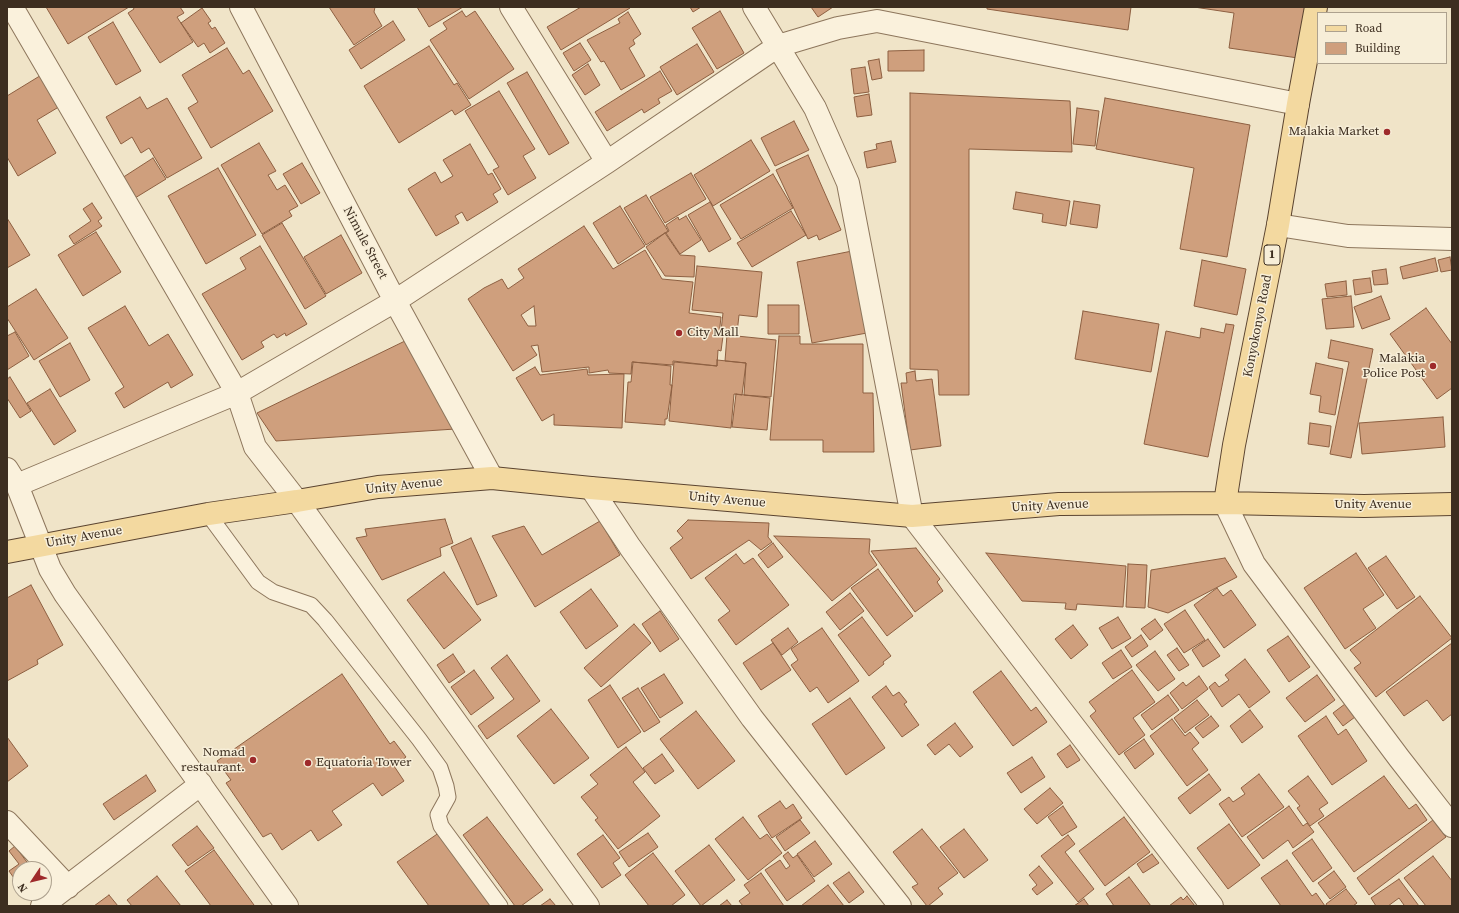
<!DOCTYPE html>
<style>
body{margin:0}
#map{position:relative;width:1459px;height:913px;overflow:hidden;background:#f0e4c8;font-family:"Source Serif 4",serif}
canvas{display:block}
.frame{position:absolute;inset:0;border:8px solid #3d2e20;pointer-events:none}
.legend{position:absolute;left:1317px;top:12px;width:130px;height:52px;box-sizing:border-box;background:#f7eed8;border:1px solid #ada18e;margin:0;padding:5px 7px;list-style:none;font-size:12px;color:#3d2e20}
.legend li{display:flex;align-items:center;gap:8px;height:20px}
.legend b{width:20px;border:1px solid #ada18e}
.north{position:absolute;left:12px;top:861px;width:40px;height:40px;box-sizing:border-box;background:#f7eed8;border:1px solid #ada18e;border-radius:50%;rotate:235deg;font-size:11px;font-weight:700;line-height:16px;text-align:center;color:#3d2e20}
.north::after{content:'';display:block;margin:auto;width:14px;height:18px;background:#9e2a2b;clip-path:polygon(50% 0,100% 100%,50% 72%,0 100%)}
</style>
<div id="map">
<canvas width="1459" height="913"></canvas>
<div class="frame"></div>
<ul class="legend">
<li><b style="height:5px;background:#f3d9a0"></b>Road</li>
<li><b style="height:11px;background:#cf9f7d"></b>Building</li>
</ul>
<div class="north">N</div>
</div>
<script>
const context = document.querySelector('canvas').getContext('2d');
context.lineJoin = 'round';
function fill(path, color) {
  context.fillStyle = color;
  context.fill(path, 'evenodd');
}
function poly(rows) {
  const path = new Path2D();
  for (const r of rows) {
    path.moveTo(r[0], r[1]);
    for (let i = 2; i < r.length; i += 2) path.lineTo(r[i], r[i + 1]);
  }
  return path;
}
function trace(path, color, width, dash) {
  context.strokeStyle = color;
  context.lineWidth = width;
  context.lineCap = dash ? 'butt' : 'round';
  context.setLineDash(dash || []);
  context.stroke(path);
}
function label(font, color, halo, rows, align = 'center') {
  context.font = font + ' "Source Serif 4",serif';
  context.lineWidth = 3;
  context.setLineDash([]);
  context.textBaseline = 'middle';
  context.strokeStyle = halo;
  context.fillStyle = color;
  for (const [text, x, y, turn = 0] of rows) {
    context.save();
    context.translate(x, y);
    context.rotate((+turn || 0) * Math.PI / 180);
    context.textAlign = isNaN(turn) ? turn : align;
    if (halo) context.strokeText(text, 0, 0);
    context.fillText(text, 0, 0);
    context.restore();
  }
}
const building = poly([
 [46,7,129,7,68,44,46,7],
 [133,7,180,7,184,13,177,17,193,42,160,63,128,13,134,9,133,7],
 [329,7,375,7,374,12,382,26,354,45,329,7],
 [417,7,463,7,429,27,417,7],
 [581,7,630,7,630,8,561,50,547,27,581,7],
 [690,7,701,7,693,12,690,7],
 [811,7,833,7,818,17,811,7],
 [987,7,1131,7,1128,30,987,9,987,7],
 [1194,7,1305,7,1298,58,1229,48,1234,13,1194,7],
 [202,8,211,21,208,23,212,29,215,27,225,43,210,53,204,43,198,47,181,23,202,8],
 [462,11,466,17,475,11,514,69,469,99,430,40,447,29,443,23,462,11],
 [720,11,744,53,717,69,692,28,720,11],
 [628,12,641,34,633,40,635,44,629,48,645,76,621,90,604,61,601,62,587,40,620,23,618,19,628,12],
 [393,21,405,40,361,69,349,50,393,21],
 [113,22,141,71,116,85,88,37,113,22],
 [580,43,591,60,574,71,563,53,580,43],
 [697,44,714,72,677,95,660,67,697,44],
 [429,46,454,85,457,83,471,105,455,115,452,110,399,143,364,86,429,46],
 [227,48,243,74,249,70,273,111,211,148,188,108,198,102,182,75,227,48],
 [924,50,924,71,888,71,888,51,924,50],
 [879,59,882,78,872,80,868,61,879,59],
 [588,64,600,85,585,95,572,75,588,64],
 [865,67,869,92,854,94,851,69,865,67],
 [660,71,672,91,658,99,660,103,644,113,642,109,607,131,595,112,660,71],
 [527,72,569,143,549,155,507,83,527,72],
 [43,74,62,105,37,120,56,153,18,176,7,157,7,96,43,74],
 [499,91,535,149,523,156,536,178,508,195,493,170,499,167,465,111,499,91],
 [910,93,1070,101,1072,152,969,149,969,395,939,395,938,370,910,369,910,93],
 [869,94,872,115,857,117,854,97,869,94],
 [140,97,147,109,167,98,202,158,167,178,149,148,141,153,132,137,121,144,106,117,140,97],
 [1105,98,1250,125,1227,257,1180,249,1194,168,1096,149,1105,98],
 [1077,108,1099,111,1095,146,1073,144,1077,108],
 [794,121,809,150,775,166,761,138,794,121],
 [751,140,770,171,713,206,694,175,751,140],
 [891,141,896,162,867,168,864,152,877,149,876,144,891,141],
 [259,143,276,171,268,175,277,190,285,185,298,206,289,211,292,216,262,234,221,165,259,143],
 [470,144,488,175,492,173,501,189,493,194,498,202,467,221,462,212,455,216,459,223,436,236,408,189,435,172,441,183,453,176,443,160,470,144],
 [808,155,841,230,819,240,817,235,808,239,776,170,808,155],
 [153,158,166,179,135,198,122,178,153,158],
 [302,163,320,193,301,204,283,174,302,163],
 [218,168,256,235,206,264,168,196,218,168],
 [691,173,706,199,665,223,650,197,691,173],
 [773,174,793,208,741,239,720,205,773,174],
 [1016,192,1070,201,1066,226,1042,222,1043,214,1013,209,1016,192],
 [646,195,668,231,646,245,624,208,646,195],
 [1074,201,1100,205,1097,228,1070,224,1074,201],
 [710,202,731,239,709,252,688,215,710,202],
 [92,203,102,218,98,221,102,226,74,244,69,236,91,221,83,209,92,203],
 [620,206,645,246,618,264,593,223,620,206],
 [791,211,806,235,752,267,737,243,791,211],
 [686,216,701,240,680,254,666,233,669,231,666,225,678,217,679,220,686,216],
 [7,218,30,255,7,268,7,218],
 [282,223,326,296,305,309,262,235,282,223],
 [584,226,613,269,645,250,662,279,693,282,689,313,721,317,719,335,723,336,721,351,718,350,717,366,673,361,673,365,632,362,631,374,609,373,608,370,589,373,589,367,542,372,538,345,531,346,537,355,513,371,468,299,484,288,502,279,508,289,524,278,518,269,584,226],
 [534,306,536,326,528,326,521,315,534,306],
 [96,232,121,272,83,296,58,255,96,232],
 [665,233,680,255,695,256,694,277,665,276,646,247,665,233],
 [341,235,362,273,326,294,304,257,341,235],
 [260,246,307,324,286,336,285,333,277,338,274,334,261,342,264,347,242,360,202,294,246,269,240,258,260,246],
 [852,251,867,333,812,343,797,262,852,251],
 [1450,257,1452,270,1441,272,1438,260,1450,257],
 [1435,258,1438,271,1403,279,1400,267,1435,258],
 [1202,260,1246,269,1237,315,1194,306,1202,260],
 [697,266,762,272,757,317,739,315,737,333,721,331,723,313,692,310,697,266],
 [1386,269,1388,284,1374,285,1372,271,1386,269],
 [1370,278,1372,292,1355,295,1353,280,1370,278],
 [1346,281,1347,295,1327,297,1325,284,1346,281],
 [36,289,68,338,34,360,7,318,7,307,36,289],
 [1351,296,1354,327,1326,329,1322,299,1351,296],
 [1381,296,1390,319,1362,329,1354,307,1381,296],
 [768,305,799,305,799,334,768,334,768,305],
 [125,306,149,346,168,334,193,375,171,388,168,382,124,408,115,393,124,387,88,328,125,306],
 [1426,308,1452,344,1452,388,1437,399,1390,334,1426,308],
 [1083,311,1159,324,1151,372,1075,359,1083,311],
 [1226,324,1234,325,1208,457,1144,444,1166,331,1200,338,1201,328,1224,333,1226,324],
 [15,332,29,356,7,370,7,336,15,332],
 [727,335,776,340,771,397,744,395,746,363,725,361,727,335],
 [779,336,800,336,800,344,863,344,863,393,873,393,874,452,823,452,823,440,770,440,779,336],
 [407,340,455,429,276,441,257,413,407,340],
 [1331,340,1373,349,1351,458,1330,454,1349,362,1328,358,1331,340],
 [70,343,90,380,60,397,39,361,70,343],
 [717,360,746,363,742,395,734,394,731,428,669,421,674,362,717,366,717,360],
 [633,362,671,366,670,385,672,385,667,419,665,419,665,425,625,422,628,382,631,382,633,362],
 [1316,363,1343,369,1335,415,1319,412,1321,396,1310,394,1316,363],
 [535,367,540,375,587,369,588,375,624,374,622,428,554,425,554,414,542,421,516,378,535,367],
 [915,371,916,381,932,379,941,446,910,450,901,383,907,383,906,373,915,371],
 [10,377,31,411,20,418,7,398,7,379,10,377],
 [50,389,76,431,54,445,27,403,50,389],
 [736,394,770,398,767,430,732,427,736,394],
 [1443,417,1445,447,1362,454,1359,423,1443,417],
 [1310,423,1331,426,1329,447,1308,444,1310,423],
 [445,519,453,543,440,548,441,556,382,580,356,538,367,536,365,529,445,519],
 [688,520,769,523,768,537,772,542,761,550,749,540,691,579,670,548,683,538,677,531,688,520],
 [600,521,620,555,535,607,492,536,524,526,542,555,600,521],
 [774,536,870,539,869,553,877,565,832,601,774,536],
 [471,538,497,596,477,605,451,547,471,538],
 [773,543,783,557,768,568,758,555,773,543],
 [916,548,940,579,937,582,943,591,915,612,871,551,916,548],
 [986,553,1126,566,1123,607,1077,604,1076,610,1065,609,1066,603,1022,601,986,553],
 [1356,553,1384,595,1363,609,1376,628,1345,649,1304,588,1356,553],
 [736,554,744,564,753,558,789,605,736,645,718,620,730,611,705,578,736,554],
 [1386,556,1415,597,1397,609,1368,568,1386,556],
 [1225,558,1237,577,1168,613,1148,607,1151,570,1225,558],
 [1128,564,1147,565,1145,608,1126,607,1128,564],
 [878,569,913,616,887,636,851,588,878,569],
 [444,572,481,620,444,649,407,600,444,572],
 [31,585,63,645,37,660,38,664,7,681,7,598,31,585],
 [1217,588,1223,596,1231,590,1256,625,1224,648,1194,605,1217,588],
 [591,589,618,626,586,649,560,612,591,589],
 [850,593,864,611,840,630,826,612,850,593],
 [1420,596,1452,638,1376,697,1354,668,1361,663,1350,650,1420,596],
 [1185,610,1205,640,1184,653,1164,624,1185,610],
 [660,611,679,639,660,652,642,624,660,611],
 [862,617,891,656,883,662,884,664,869,676,838,635,862,617],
 [1118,617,1131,638,1112,649,1099,628,1118,617],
 [1155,619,1163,630,1150,640,1141,629,1155,619],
 [634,624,651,643,601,687,584,668,634,624],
 [1073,625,1088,645,1071,659,1055,639,1073,625],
 [788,628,798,642,782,655,771,640,788,628],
 [822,628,859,681,828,703,817,687,810,692,791,665,798,660,791,649,822,628],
 [1141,635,1148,646,1132,657,1125,647,1141,635],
 [1288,636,1310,667,1289,682,1267,650,1288,636],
 [1208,639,1220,656,1203,667,1192,650,1208,639],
 [773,643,791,670,761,690,743,663,773,643],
 [1452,643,1452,714,1443,721,1427,700,1404,716,1386,692,1452,643],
 [1177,648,1189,665,1179,671,1167,655,1177,648],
 [1121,650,1132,667,1113,679,1102,663,1121,650],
 [1155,651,1175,679,1158,691,1136,665,1155,651],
 [453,654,465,672,449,683,437,665,453,654],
 [507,655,540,701,487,739,478,726,514,699,491,668,507,655],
 [1245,659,1270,692,1249,708,1239,694,1222,707,1209,687,1215,682,1219,687,1229,680,1225,675,1245,659],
 [474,670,494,698,471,715,451,687,474,670],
 [1132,670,1155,702,1133,718,1145,735,1119,755,1090,716,1096,711,1089,702,1132,670],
 [1001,671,1031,711,1036,707,1047,722,1013,746,973,692,1001,671],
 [342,674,390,744,394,741,406,757,394,766,404,781,382,796,373,783,332,811,342,825,318,841,311,830,282,850,271,833,263,837,226,783,231,780,217,761,342,674],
 [664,674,683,703,660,718,641,688,664,674],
 [1317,675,1335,700,1305,722,1286,698,1317,675],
 [1199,676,1208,689,1182,709,1170,693,1183,682,1186,686,1199,676],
 [610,685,641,732,618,748,588,700,610,685],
 [886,686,893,696,899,692,907,702,904,704,919,725,902,737,872,697,886,686],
 [638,688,660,722,644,732,622,698,638,688],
 [1168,695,1179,710,1152,730,1141,715,1168,695],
 [850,698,885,748,846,775,812,724,850,698],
 [1197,700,1209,715,1185,733,1174,718,1197,700],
 [1345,704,1355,717,1343,726,1333,713,1345,704],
 [551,709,589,758,554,784,517,736,551,709],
 [1250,710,1263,727,1242,743,1230,726,1250,710],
 [696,711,735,761,698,789,660,739,696,711],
 [1211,716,1219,726,1203,738,1195,728,1211,716],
 [1326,716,1338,735,1346,729,1367,761,1332,785,1298,736,1326,716],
 [1172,719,1185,736,1190,732,1199,743,1192,749,1208,770,1187,786,1150,736,1172,719],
 [955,723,973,747,960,757,949,744,935,755,927,745,955,723],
 [7,737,28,766,7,782,7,737],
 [1144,739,1154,754,1135,769,1124,753,1144,739],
 [1070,745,1080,760,1067,768,1057,754,1070,745],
 [626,747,645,772,633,782,660,816,618,849,595,820,598,818,581,797,598,784,590,775,626,747],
 [662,754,674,771,655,784,643,768,662,754],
 [1032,757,1045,777,1021,793,1007,773,1032,757],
 [1209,774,1221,790,1190,814,1178,798,1209,774],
 [1259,774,1284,807,1242,837,1219,804,1229,797,1233,802,1245,794,1241,788,1259,774],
 [146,775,156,791,114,820,103,804,146,775],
 [1308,776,1328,803,1319,809,1324,816,1310,826,1297,808,1300,806,1288,791,1308,776],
 [1384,776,1409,809,1416,804,1427,820,1354,872,1318,823,1384,776],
 [1050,788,1063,803,1037,824,1024,809,1050,788],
 [780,801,786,809,793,804,802,818,772,838,758,816,780,801],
 [1063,806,1077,827,1062,836,1048,817,1063,806],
 [1289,806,1303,826,1307,823,1314,832,1293,848,1288,840,1263,859,1247,837,1289,806],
 [487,817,543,890,521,906,515,906,463,835,487,817],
 [743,817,760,839,767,834,782,853,748,880,715,839,743,817],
 [1124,817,1150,852,1105,886,1079,851,1124,817],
 [800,820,810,833,785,851,776,837,800,820],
 [1433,820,1446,837,1369,895,1357,878,1433,820],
 [1229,824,1260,865,1228,889,1197,848,1229,824],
 [197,826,214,848,188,866,172,845,197,826],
 [922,829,958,873,938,888,943,894,928,906,927,906,912,887,918,884,893,852,922,829],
 [964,829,988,860,964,878,940,847,964,829],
 [443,830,496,906,429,906,397,862,443,830],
 [648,833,658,847,629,867,619,852,648,833],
 [603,835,620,858,613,863,621,875,602,888,577,854,603,835],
 [1068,835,1075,844,1065,852,1094,889,1078,902,1041,856,1068,835],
 [1312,839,1332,868,1313,882,1292,853,1312,839],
 [815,841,832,864,814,877,797,854,815,841],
 [709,845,735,880,701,906,675,871,709,845],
 [15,846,32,869,20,869,20,878,16,881,9,871,19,864,9,851,15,846],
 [214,850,254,905,254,906,211,906,185,871,214,850],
 [788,852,793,858,797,855,815,881,787,901,765,870,780,860,786,869,790,866,783,856,788,852],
 [653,853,685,895,671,906,649,906,625,875,653,853],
 [1152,854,1159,863,1143,873,1137,864,1152,854],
 [1433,856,1452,881,1452,906,1426,906,1404,878,1433,856],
 [1287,860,1312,896,1316,893,1325,906,1281,906,1261,878,1287,860],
 [1039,866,1053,883,1037,895,1032,889,1037,885,1029,875,1039,866],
 [1334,871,1346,887,1330,899,1318,883,1334,871],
 [849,872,864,892,849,903,833,883,849,872],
 [761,873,784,906,743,906,739,901,750,893,744,885,761,873],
 [157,876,181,906,132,906,127,900,157,876],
 [1129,877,1151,906,1114,906,1106,894,1129,877],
 [1399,879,1419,906,1402,906,1404,905,1399,898,1388,906,1376,906,1371,898,1399,879],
 [828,885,844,906,801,906,828,885],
 [1346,889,1357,903,1353,906,1327,906,1326,904,1346,889],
 [109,895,118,906,94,906,109,895],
 [1187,896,1195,906,1169,906,1181,897,1183,900,1187,896],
 [550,899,556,906,540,906,550,899],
 [1084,899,1089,906,1074,906,1084,899],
 [727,900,732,906,719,906,727,900]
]);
const service = poly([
 [208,514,258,582,273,592,311,605,325,620,419,739,440,768,446,786,448,797,438,815,441,826,500,906]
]);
const minor = poly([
 [12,7,237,393,255,447,297,501,588,906],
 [241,7,395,301,492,478],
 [511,7,607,162],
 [754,7,815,108,848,183,912,516,1212,906],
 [1278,225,1348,236,1452,239],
 [7,469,17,485,50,569,65,594,287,906],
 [17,485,237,393,395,301,607,162,778,46,838,28,877,21,1298,104],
 [591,488,630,547,752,718,900,906],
 [1225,503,1254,564,1399,758,1452,826],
 [7,822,68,887],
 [42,906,201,784]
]);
const primary = poly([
 [1225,503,1234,445,1278,225,1298,104,1316,7],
 [7,552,208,514,297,501,378,487,492,478,591,488,912,516,1059,504,1225,503,1364,506,1452,504]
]);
const markers = [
 [1387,132,4,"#9e2a2b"],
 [679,333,4,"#9e2a2b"],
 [1433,366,4,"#9e2a2b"],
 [253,760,4,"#9e2a2b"],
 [308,763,4,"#9e2a2b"]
];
const shields = [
 [1272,255,16]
];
const shieldNames = [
 ["1",1272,255]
];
const poiNames = [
 ["Malakia Market",1379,132],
 ["City Mall",687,333,"left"],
 ["Malakia",1425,359],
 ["Police Post",1425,374],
 ["Nomad",245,753],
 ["restaurant.",245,768],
 ["Equatoria Tower",316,763,"left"]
];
const streetNames = [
 ["Nimule Street",365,243,62],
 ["Konyokonyo Road",1258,326,-79],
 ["Unity Avenue",404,486,-6],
 ["Unity Avenue",727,500,5],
 ["Unity Avenue",1373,505],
 ["Unity Avenue",1050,506,-3],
 ["Unity Avenue",84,537,-10]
];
fill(building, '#cf9f7d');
trace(building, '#8d5f41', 1);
trace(service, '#8d765c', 17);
trace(minor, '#8d765c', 24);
trace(primary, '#5b4430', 24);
trace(service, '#faf1dc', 15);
trace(minor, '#faf1dc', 22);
trace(primary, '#f3d9a0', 22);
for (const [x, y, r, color] of markers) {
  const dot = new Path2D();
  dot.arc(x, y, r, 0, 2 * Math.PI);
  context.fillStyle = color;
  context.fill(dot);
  trace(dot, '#f7eed8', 1.5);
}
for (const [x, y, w] of shields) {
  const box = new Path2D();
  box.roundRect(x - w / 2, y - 10, w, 20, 3);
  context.fillStyle = '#f7eed8';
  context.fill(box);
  trace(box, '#3d2e20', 1);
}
label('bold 12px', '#3d2e20', null, shieldNames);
label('13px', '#3d2e20', '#f7eed8', poiNames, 'right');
label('13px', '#3d2e20', '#f7eed8', streetNames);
</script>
